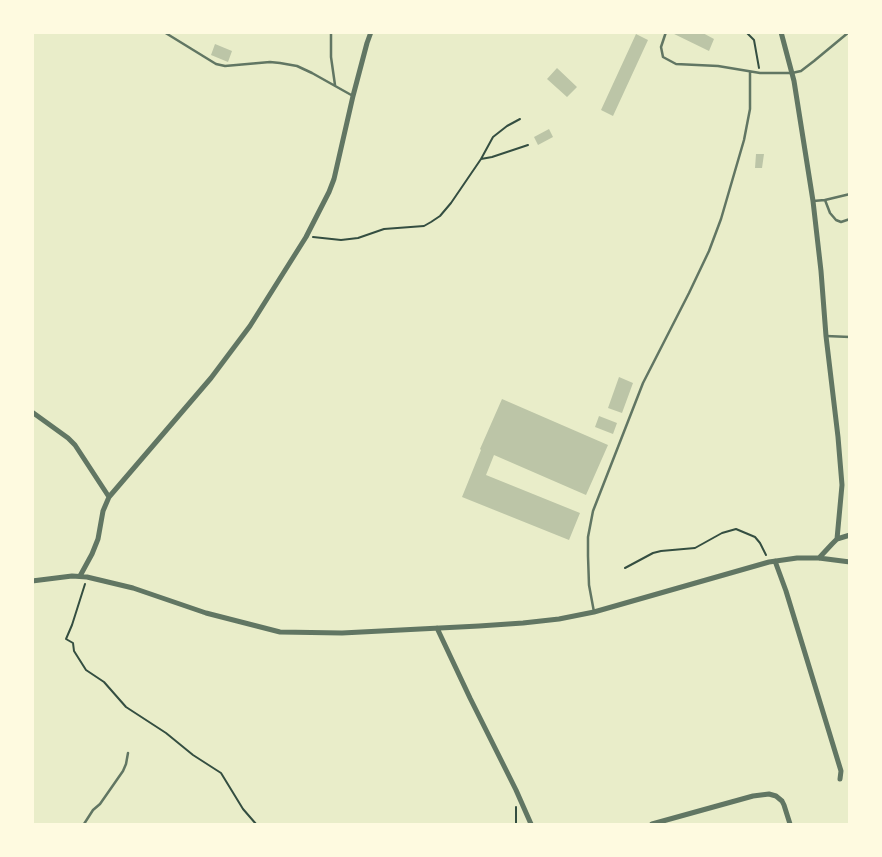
<!DOCTYPE html>
<style>
body{margin:0}
#map{position:relative;width:882px;height:857px;overflow:hidden;background:#e9edc9;font-family:"Space Grotesk",sans-serif}
canvas{display:block}
.frame{position:absolute;inset:0;border:34px solid #fefae0;pointer-events:none}
</style>
<div id="map">
<canvas width="882" height="857"></canvas>
<div class="frame"></div>
</div>
<script>
const context = document.querySelector('canvas').getContext('2d');
context.lineJoin = 'round';
function fill(path, color) {
  context.fillStyle = color;
  context.fill(path, 'evenodd');
}
function poly(rows) {
  const path = new Path2D();
  for (const r of rows) {
    path.moveTo(r[0], r[1]);
    for (let i = 2; i < r.length; i += 2) path.lineTo(r[i], r[i + 1]);
  }
  return path;
}
function trace(path, color, width, dash) {
  context.strokeStyle = color;
  context.lineWidth = width;
  context.lineCap = dash ? 'butt' : 'round';
  context.setLineDash(dash || []);
  context.stroke(path);
}
const building = poly([
 [670,32,701,32,714,39,709,51],
 [636,34,648,40,613,116,601,110],
 [215,44,232,51,228,62,211,55],
 [557,68,577,87,567,97,547,79],
 [549,129,553,137,538,145,534,137],
 [756,154,764,154,762,168,755,168],
 [619,377,633,383,622,413,608,408],
 [502,399,608,445,586,495,494,455,486,475,580,513,569,540,462,497,481,450,480,449],
 [599,416,617,423,613,434,595,427]
]);
const path = poly([
 [746,32,754,40,759,68],
 [481,159,492,157,528,145],
 [313,237,341,240,358,238,384,229,424,226,431,222,440,216,451,203,481,159,493,137,507,126,520,119],
 [625,568,653,553,661,551,695,548,722,533,736,529,755,537,760,543,766,555],
 [85,584,72,625,66,639,73,643,74,651,86,670,104,682,126,707,166,733,193,755,221,773,243,809,256,824],
 [516,824,516,807]
]);
const service = poly([
 [164,32,216,64,225,66,270,62,280,63,297,66,312,73,353,96],
 [331,32,331,57,335,85],
 [666,32,661,47,663,57,676,64,718,66,760,73,792,73,801,71,814,61,849,32],
 [825,200,830,213,836,220,841,222,850,219],
 [813,201,825,200,850,194],
 [826,336,850,337],
 [594,612,589,585,588,556,588,537,593,511,643,383,689,293,709,251,721,219,744,140,750,109,750,72],
 [84,824,93,810,100,804,123,771,126,764,128,753]
]);
const minor = poly([
 [781,32,794,81,813,201,821,271,826,336,838,437,842,485,837,539],
 [32,412,68,438,75,445,109,497],
 [819,558,832,544,837,539,850,535],
 [775,561,786,591,841,771,840,779],
 [80,576,92,554,98,539,103,511,109,497,211,378,250,326,306,237,329,192,334,179,353,96,367,43,371,32],
 [32,581,72,576,87,577,133,588,206,613,280,632,342,633,479,626,523,623,559,619,594,612,769,562,797,558,819,558,850,562],
 [437,628,470,698,516,790,531,824],
 [652,824,753,796,769,794,776,796,782,801,784,805,790,824]
]);
fill(building, '#bcc5a7');
trace(path, '#344e41', 2);
trace(service, '#617663', 2.5);
trace(minor, '#617663', 5);
</script>
